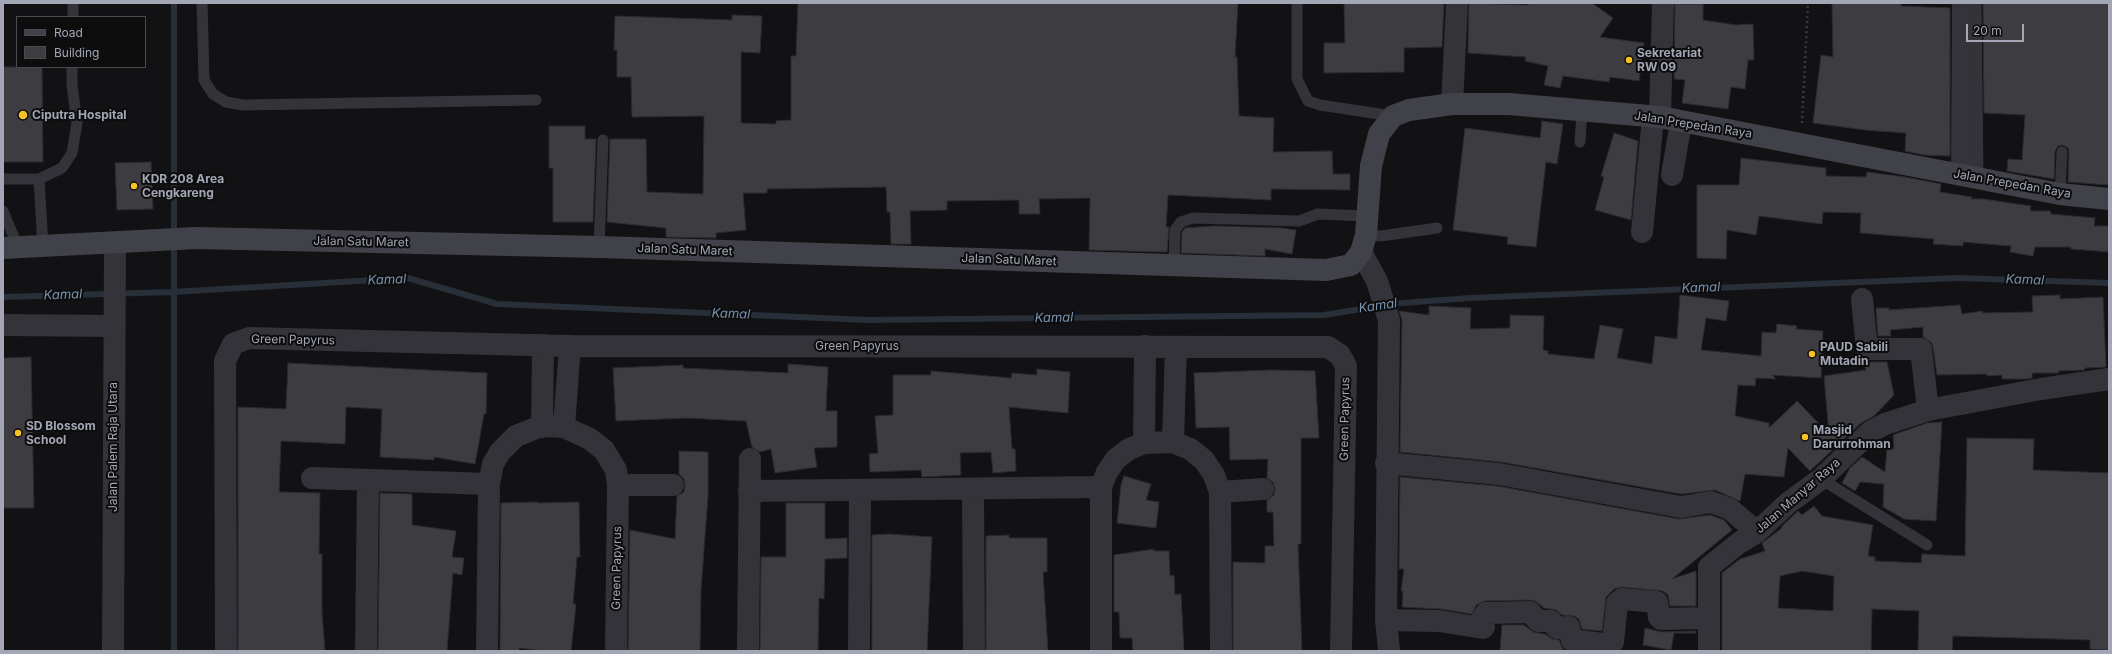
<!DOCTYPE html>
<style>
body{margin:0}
#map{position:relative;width:2112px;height:654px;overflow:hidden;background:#121214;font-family:Inter,sans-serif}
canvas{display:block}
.frame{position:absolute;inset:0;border:4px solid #a3a7b5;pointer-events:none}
.legend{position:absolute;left:16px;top:16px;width:130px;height:52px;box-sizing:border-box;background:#0d0d0e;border:1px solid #494b51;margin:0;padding:5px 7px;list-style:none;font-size:12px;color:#a3a7b5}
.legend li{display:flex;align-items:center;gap:8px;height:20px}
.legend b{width:20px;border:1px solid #494b51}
.scale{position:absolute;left:1966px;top:24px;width:58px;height:18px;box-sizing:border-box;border:2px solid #a3a7b5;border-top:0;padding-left:5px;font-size:12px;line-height:14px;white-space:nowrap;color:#a3a7b5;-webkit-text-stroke:3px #0d0d0e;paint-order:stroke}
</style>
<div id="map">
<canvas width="2112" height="654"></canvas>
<div class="frame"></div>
<ul class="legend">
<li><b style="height:5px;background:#414249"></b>Road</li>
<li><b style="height:11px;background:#3c3c41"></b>Building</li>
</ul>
<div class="scale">20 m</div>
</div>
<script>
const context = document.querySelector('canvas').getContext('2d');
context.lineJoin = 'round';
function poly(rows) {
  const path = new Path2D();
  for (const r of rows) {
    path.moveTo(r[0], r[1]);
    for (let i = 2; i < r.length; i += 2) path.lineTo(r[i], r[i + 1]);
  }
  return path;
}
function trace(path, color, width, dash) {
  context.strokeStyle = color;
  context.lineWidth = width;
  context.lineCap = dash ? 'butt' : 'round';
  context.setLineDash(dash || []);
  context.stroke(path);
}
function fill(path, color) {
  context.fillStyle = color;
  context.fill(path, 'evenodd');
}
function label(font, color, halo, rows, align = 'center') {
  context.font = font + ' Inter,sans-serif';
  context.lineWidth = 4;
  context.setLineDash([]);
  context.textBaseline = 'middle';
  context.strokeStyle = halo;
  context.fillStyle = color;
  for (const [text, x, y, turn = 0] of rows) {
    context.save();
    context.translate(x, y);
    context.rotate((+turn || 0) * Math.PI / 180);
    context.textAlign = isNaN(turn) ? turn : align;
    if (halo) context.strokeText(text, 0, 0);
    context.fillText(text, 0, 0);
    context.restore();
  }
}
const stream = poly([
 [174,3,174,651],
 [3,297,173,292,408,278,497,304,868,320,1324,315,1380,306],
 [1389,304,1470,298,1958,278,2109,283]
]);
const building = poly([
 [798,3,1238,3,1235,57,1237,57,1239,116,1274,118,1273,152,1332,151,1333,174,1350,174,1350,190,1271,189,1271,200,1168,195,1166,227,1169,227,1167,252,1089,250,1090,198,1039,199,1040,214,1019,214,1019,200,947,201,947,210,910,211,911,244,891,244,890,212,887,212,886,187,767,189,767,193,743,193,746,230,716,233,716,238,666,237,666,228,607,222,610,139,646,139,647,192,703,194,704,116,632,117,631,77,617,77,617,50,614,50,615,16,732,20,732,15,762,16,760,53,741,52,741,123,776,124,776,121,791,120,791,56,796,56,798,3],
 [1344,3,1444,3,1442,47,1404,48,1404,72,1324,73,1324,43,1345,43,1344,3],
 [1469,3,1528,5,1529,3,1592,3,1613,18,1600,37,1644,43,1639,81,1610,77,1609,82,1563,76,1560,88,1544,85,1548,66,1525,61,1526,57,1468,53,1469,3],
 [1832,3,1901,3,1901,6,1950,8,1950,156,1924,155,1905,151,1906,133,1865,130,1813,123,1821,55,1833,57,1832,3],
 [1983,3,2109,3,2109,185,2068,182,2069,152,2068,148,2063,145,2058,146,2055,151,2054,179,2007,171,2008,159,2022,160,2025,115,1984,113,1983,3],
 [1675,4,1703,4,1703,20,1736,25,1753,24,1754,60,1748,60,1745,89,1731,87,1728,109,1682,103,1685,80,1674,79,1675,4],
 [3,67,42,67,43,162,3,162,3,67],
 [1542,121,1563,124,1557,164,1546,162,1536,247,1507,244,1508,237,1453,230,1465,128,1540,138,1542,121],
 [549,126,585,126,585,139,596,139,593,222,553,222,553,168,549,168,549,126],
 [1614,133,1638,141,1631,220,1595,210,1604,177,1601,176,1614,133],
 [1741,158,1826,168,1826,176,1866,177,1867,172,1905,177,1941,184,1940,192,1972,197,1971,199,1983,199,2031,206,2030,211,2050,211,2051,214,2095,218,2094,226,2109,226,2109,252,2071,249,2071,247,2035,247,2033,256,2010,252,2011,246,1963,242,1963,246,1933,244,1934,239,1860,233,1861,213,1823,212,1822,224,1759,216,1756,235,1727,230,1726,259,1697,258,1697,185,1739,185,1741,158],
 [151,162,153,209,117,210,115,163,151,162],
 [1214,226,1282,228,1296,230,1292,254,1265,249,1265,256,1181,253,1182,232,1185,228,1214,226],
 [1680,295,1729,301,1726,321,1706,318,1701,350,1761,356,1762,332,1776,333,1777,324,1797,326,1796,329,1823,331,1821,378,1772,375,1776,379,1756,378,1755,386,1738,385,1735,416,1769,423,1769,428,1797,401,1829,434,1824,376,1866,370,1864,363,1869,362,1887,362,1894,395,1874,416,1861,423,1810,471,1788,448,1784,477,1745,474,1740,501,1715,490,1681,494,1501,462,1400,452,1402,320,1399,311,1429,315,1429,306,1471,308,1470,329,1510,328,1510,315,1544,316,1543,350,1548,351,1548,354,1594,359,1600,325,1623,329,1617,358,1652,364,1655,336,1677,339,1680,295],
 [2060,295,2060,299,2103,297,2106,367,2085,368,2084,370,2058,371,2059,373,2032,373,2032,378,2026,379,2002,379,2002,375,1987,376,1987,374,1937,375,1933,347,1931,342,1923,337,1923,327,1890,330,1891,336,1878,336,1876,308,1889,308,1889,310,1960,305,1962,314,1982,311,1983,313,2033,312,2032,296,2060,295],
 [31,357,34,508,3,508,3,358,31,357],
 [288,363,487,373,486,414,484,414,475,464,434,457,434,460,380,457,382,409,346,407,345,444,281,441,279,492,320,493,319,554,322,554,322,612,325,651,238,651,238,407,286,409,288,363],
 [788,364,828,367,826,411,837,411,837,447,814,448,817,467,775,473,771,449,760,452,752,447,746,421,686,418,616,421,613,368,683,365,683,368,788,373,788,364],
 [1037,369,1070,372,1068,413,1009,407,1012,449,1015,449,1016,471,993,473,991,452,960,453,961,475,922,477,921,470,870,472,869,454,878,453,875,416,893,415,893,375,931,375,931,371,1011,378,1012,373,1037,375,1037,369],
 [1271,370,1315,371,1319,438,1301,438,1301,544,1298,544,1302,651,1233,651,1233,562,1265,563,1265,546,1274,546,1273,512,1267,512,1267,500,1274,495,1275,488,1273,482,1267,478,1268,459,1230,460,1229,427,1196,428,1194,373,1271,370],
 [1942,422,1936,521,1904,519,1883,507,1884,484,1860,482,1855,491,1842,483,1850,468,1862,457,1885,472,1887,448,1894,449,1893,435,1927,423,1942,422],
 [1967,438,2034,439,2033,470,2109,473,2109,650,2090,649,2090,640,1953,636,1952,651,1918,651,1919,611,1872,609,1871,651,1722,651,1722,573,1740,559,1765,551,1762,543,1782,528,1781,527,1798,511,1802,515,1814,506,1822,516,1873,525,1868,556,1875,557,1875,561,1921,563,1922,554,1965,556,1967,438],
 [1802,571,1834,576,1833,611,1778,608,1780,576,1802,571],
 [679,451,708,452,708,496,701,590,700,651,628,651,630,530,675,539,677,496,684,492,685,485,684,479,679,474,679,451],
 [1124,476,1151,484,1146,500,1159,502,1156,528,1117,523,1121,485,1124,476],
 [1400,477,1497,486,1679,519,1710,515,1724,520,1732,530,1672,579,1696,571,1696,606,1670,606,1668,595,1663,591,1622,587,1614,589,1606,597,1602,631,1582,629,1579,619,1574,616,1562,615,1556,610,1544,608,1535,601,1530,600,1485,601,1476,605,1472,614,1441,609,1402,607,1403,591,1401,591,1404,569,1399,569,1400,477],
 [380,493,412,494,412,525,456,531,452,557,464,558,462,575,453,573,447,651,378,651,380,493],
 [538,502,538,503,579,502,580,557,577,557,573,604,576,604,571,651,545,651,519,648,519,651,500,651,501,503,538,502],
 [786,503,825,503,825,539,847,538,847,558,825,559,824,599,819,598,818,651,760,651,761,557,786,557,786,503],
 [889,534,932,537,927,651,872,651,872,535,889,534],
 [1009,535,1009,538,1047,538,1047,572,1043,572,1048,651,986,651,986,536,1009,535],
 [1154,549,1153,551,1169,551,1170,576,1174,575,1175,595,1181,594,1184,651,1133,651,1132,638,1120,638,1119,612,1114,612,1114,555,1154,549],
 [1502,625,1524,625,1533,632,1545,634,1552,639,1559,640,1563,649,1567,651,1500,651,1502,625],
 [1645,628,1661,632,1696,631,1696,633,1674,633,1671,650,1643,645,1645,628]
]);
const path = poly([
 [1802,123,1808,3]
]);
const lane = poly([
 [202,3,204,80,213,94,226,102,243,105,536,100],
 [1297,3,1297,79,1308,101,1320,105,1393,116],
 [1976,3,1978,178],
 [73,17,73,3],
 [1580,142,1582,111],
 [3,179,39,179,62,168,72,153,77,123,72,85,72,67],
 [39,179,43,247],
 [2060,194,2062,152],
 [3,211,18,247],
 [1366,235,1381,236,1437,228],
 [599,247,603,140],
 [1174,265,1175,230,1181,222,1193,218,1299,221,1318,214,1366,216],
 [1821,479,1927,545]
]);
const street = poly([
 [1452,104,1457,3],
 [1660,117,1663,3],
 [1672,175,1681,122],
 [1962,175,1963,3],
 [1642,232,1653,117],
 [1361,252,1377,281,1389,320,1386,620,1389,651],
 [1862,299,1867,349,1921,349,1928,410],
 [3,325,113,326],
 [542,427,543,345],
 [564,427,570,346],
 [1173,442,1176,347],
 [1144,443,1145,346],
 [1386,463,1499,474,1681,507,1711,502,1730,509,1757,532],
 [312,478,489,484],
 [618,485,673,485],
 [973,489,974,651],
 [749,491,1101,487],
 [1220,492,1263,489],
 [1386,620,1439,621,1483,628,1484,627,1483,617,1486,613,1530,612,1538,621,1551,621,1557,628,1569,627,1572,640,1610,645,1613,642,1617,603,1622,599,1657,602,1659,617,1661,619,1709,618],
 [113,651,115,243],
 [226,651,225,361,233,344,249,338,570,346,1328,347,1340,355,1346,366,1341,651],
 [366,651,368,480],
 [487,651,489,484,493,464,500,452,516,436,536,428,549,426,564,427,590,439,604,450,616,470,618,485,616,651],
 [748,651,750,459],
 [859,651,860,490],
 [1101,651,1101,487,1107,472,1116,459,1129,449,1144,443,1173,442,1190,449,1204,460,1214,475,1220,492,1221,651],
 [1709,651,1709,567,1739,543,1757,532,1788,503,1821,479,1870,432,1885,424,1928,410,2041,389,2109,379]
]);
const secondary = poly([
 [3,248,196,238,599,247,1326,270,1351,265,1361,252,1366,235,1371,166,1379,134,1393,116,1409,110,1452,104,1509,104,1660,117,2060,194,2109,199]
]);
const markers = [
 [1629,60,4,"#f9c224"],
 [23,115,5,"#f9c224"],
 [134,186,4,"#f9c224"],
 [1812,354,4,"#f9c224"],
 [18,433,4,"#f9c224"],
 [1805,437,4,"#f9c224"]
];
const poiNames = [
 ["Sekretariat",1637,53],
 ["RW 09",1637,67],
 ["Ciputra Hospital",32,115],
 ["KDR 208 Area",142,179],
 ["Cengkareng",142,193],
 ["PAUD Sabili",1820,347],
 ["Mutadin",1820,361],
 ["SD Blossom",26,426],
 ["School",26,440],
 ["Masjid",1813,430],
 ["Darurrohman",1813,444]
];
const streetNames = [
 ["Jalan Prepedan Raya",1693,125,9],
 ["Jalan Prepedan Raya",2012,184,10],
 ["Jalan Satu Maret",361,242,1],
 ["Jalan Satu Maret",685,250,2],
 ["Jalan Satu Maret",1009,260,2],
 ["Green Papyrus",293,340,1],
 ["Green Papyrus",857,346],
 ["Green Papyrus",1345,419,-89],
 ["Jalan Palem Raja Utara",113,447,-90],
 ["Jalan Manyar Raya",1798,496,-41],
 ["Green Papyrus",617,568,-89]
];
const waterNames = [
 ["Kamal",387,280,-2],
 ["Kamal",2025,280,2],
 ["Kamal",1701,288,-2],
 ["Kamal",63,295,-2],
 ["Kamal",1378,306,-8],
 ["Kamal",731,314,2],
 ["Kamal",1054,318,-1]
];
trace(stream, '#282f38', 6);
fill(building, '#3c3c41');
trace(building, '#2c2c30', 1);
trace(path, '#393a40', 2.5, [2, 3]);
trace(lane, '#333339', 11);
trace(street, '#333339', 22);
trace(secondary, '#414249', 22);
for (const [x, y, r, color] of markers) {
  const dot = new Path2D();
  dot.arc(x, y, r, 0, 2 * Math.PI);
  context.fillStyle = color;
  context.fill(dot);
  trace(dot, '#0d0d0e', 1.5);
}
label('bold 12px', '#a3a7b5', '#0d0d0e', poiNames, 'left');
label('12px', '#a3a7b5', '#0d0d0e', streetNames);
label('italic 13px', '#7792b2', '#0d0d0e', waterNames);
</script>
